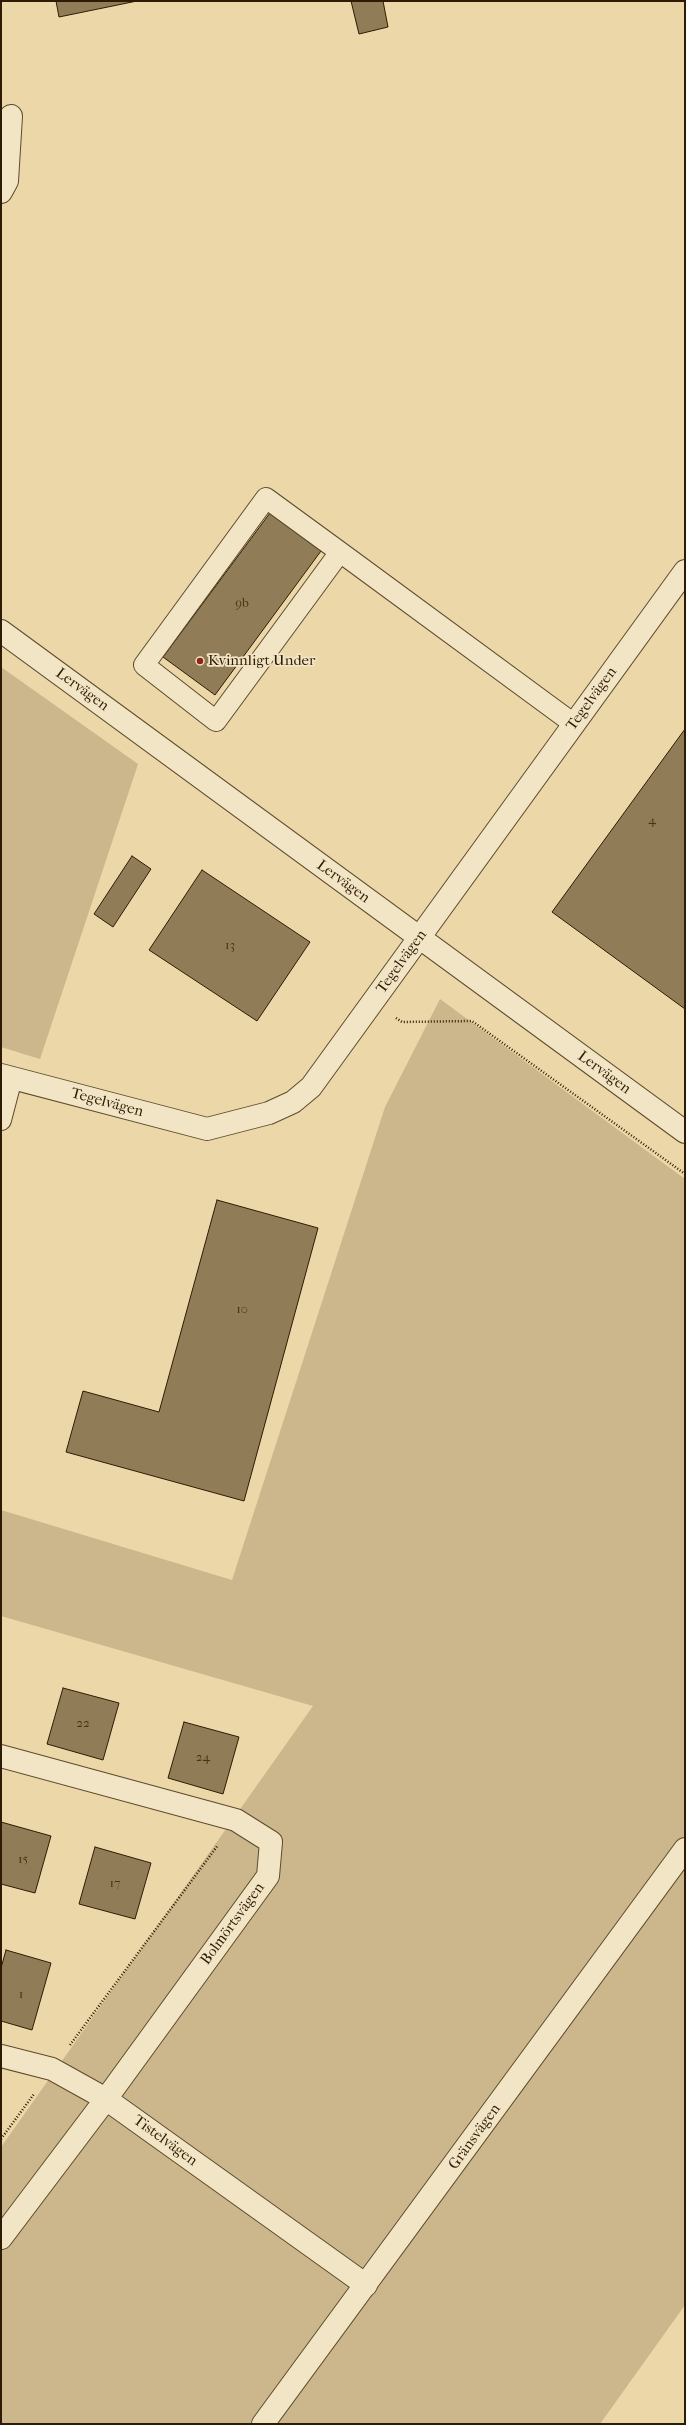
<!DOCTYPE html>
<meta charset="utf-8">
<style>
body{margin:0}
#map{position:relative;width:686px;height:2425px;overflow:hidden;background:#ebd7a7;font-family:"IM FELL French Canon",serif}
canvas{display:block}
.frame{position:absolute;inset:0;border:2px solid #2e1b03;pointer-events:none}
</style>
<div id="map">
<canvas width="686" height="2425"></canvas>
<div class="frame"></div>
</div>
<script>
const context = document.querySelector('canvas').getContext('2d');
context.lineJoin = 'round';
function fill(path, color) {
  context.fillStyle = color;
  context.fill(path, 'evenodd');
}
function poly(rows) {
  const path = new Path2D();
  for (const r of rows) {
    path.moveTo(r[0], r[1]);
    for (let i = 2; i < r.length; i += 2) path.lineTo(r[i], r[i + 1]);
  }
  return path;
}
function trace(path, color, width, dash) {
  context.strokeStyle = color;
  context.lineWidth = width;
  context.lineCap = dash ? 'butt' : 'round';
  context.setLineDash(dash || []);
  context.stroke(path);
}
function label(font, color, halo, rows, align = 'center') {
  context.font = font + ' "IM FELL French Canon",serif';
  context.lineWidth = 3.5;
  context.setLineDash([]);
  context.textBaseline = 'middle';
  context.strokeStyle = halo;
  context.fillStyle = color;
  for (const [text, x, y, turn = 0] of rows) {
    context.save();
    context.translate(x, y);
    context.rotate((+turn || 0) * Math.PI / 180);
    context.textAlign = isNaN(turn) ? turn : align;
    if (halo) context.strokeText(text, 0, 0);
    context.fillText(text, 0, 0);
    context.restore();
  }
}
const green = poly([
 [1,667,138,764,40,1059,1,1047],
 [440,999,685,1179,685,2305,600,2424,1,2424,1,2147,313,1706,1,1616,1,1510,232,1580,385,1107]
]);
const building = poly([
 [56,1,137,1,59,17,56,1],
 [351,1,383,1,388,27,359,34,351,1],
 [270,513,321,551,215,695,163,657,270,513],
 [685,729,685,1009,552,912,685,729],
 [132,856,151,869,113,927,94,914,132,856],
 [202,870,310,942,257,1021,149,950,202,870],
 [217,1200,318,1228,244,1501,66,1452,83,1391,159,1412,217,1200],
 [63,1688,119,1703,103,1760,47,1744,63,1688],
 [184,1722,239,1737,223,1794,168,1778,184,1722],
 [1,1822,51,1836,35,1893,1,1884,1,1822],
 [95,1847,151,1863,135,1919,79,1904,95,1847],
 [6,1950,51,1963,32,2030,1,2021,1,1968,6,1950]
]);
const path = poly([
 [396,1018,402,1022,472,1021,685,1174],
 [70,2045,218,1845],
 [1,2139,34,2094]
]);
const service = poly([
 [340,552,216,721,144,665,266,498,340,552,574,724],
 [1,1120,12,1078]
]);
const minor = poly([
 [1,192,7,181,11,116],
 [1,631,685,1132],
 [1,1075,207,1129,269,1113,293,1102,311,1087,685,571],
 [1,1756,236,1820,271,1842,268,1876,106,2099,52,2069,1,2056],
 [1,2238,106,2099,366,2285]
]);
const tertiary = poly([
 [263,2424,685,1849]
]);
const markers = [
 [200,661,4,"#8f2418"]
];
const numberNames = [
 ["9b",242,604],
 ["4",652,821],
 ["13",230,946],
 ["10",242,1310],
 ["22",83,1724],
 ["24",203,1758],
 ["15",23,1860],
 ["17",115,1884],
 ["1",21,1995]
];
const poiNames = [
 ["Kvinnligt Under",208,661]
];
const streetNames = [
 ["Lervägen",82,690,36],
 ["Tegelvägen",592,699,-54],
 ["Lervägen",343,882,36],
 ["Tegelvägen",402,962,-54],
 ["Lervägen",604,1073,36],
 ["Tegelvägen",107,1103,15],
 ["Bolmörtsvägen",233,1924,-54],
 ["Gränsvägen",475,2137,-54],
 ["Tistelvägen",165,2141,36]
];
fill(green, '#cbb78b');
fill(building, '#907d58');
trace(building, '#2e1b03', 1);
trace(service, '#5d4a2c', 22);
trace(minor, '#5d4a2c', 24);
trace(tertiary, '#5d4a2c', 24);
trace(path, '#2e1b03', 2.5, [1, 2]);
trace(service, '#f2e5c6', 20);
trace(minor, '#f2e5c6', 22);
trace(tertiary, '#f2e5c6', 22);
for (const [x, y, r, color] of markers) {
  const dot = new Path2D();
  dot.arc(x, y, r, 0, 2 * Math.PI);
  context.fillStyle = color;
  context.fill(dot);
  trace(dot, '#f2e5c6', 1.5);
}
label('13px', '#463418', null, numberNames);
label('15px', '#2e1b03', '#f2e5c6', poiNames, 'left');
label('15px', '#2e1b03', '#f2e5c6', streetNames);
</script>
